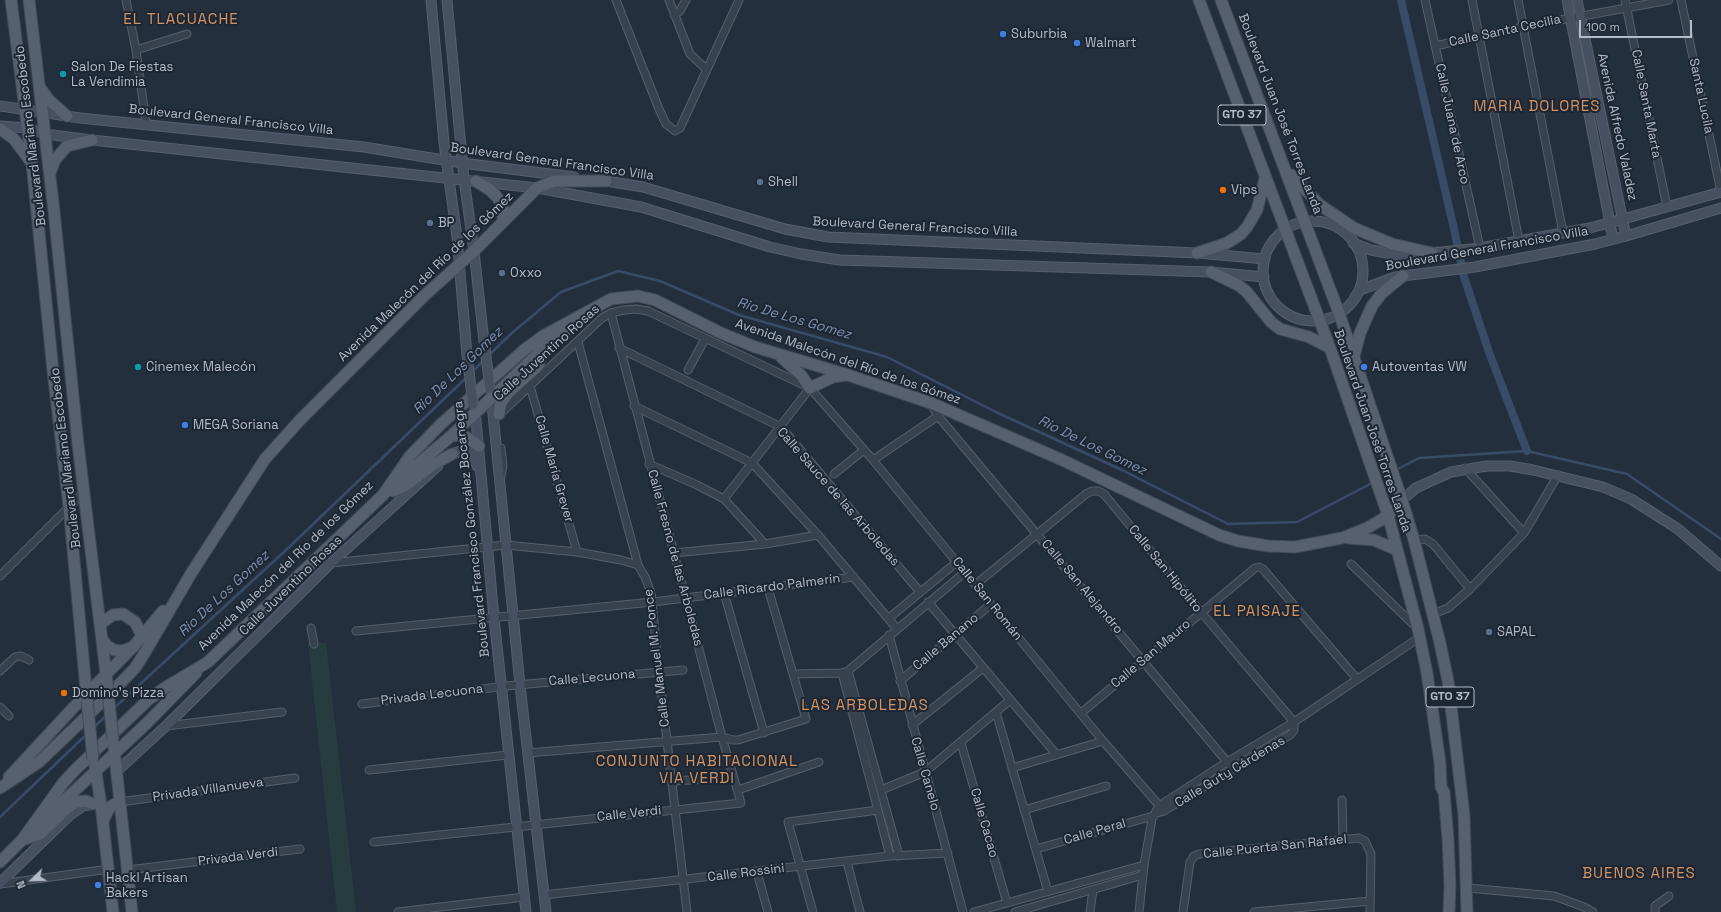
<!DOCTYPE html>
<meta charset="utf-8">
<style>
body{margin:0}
#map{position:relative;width:1721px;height:912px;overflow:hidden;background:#242f3e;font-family:"Space Grotesk",sans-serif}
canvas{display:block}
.north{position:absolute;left:12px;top:860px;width:40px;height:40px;-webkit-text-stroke:3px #1d2633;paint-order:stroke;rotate:247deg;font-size:11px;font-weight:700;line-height:16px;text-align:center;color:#b4bcc9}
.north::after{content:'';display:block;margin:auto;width:14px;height:18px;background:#b4bcc9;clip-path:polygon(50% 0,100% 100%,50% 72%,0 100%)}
.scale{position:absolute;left:1579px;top:20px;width:113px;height:18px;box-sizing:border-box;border:2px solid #b4bcc9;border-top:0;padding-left:5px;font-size:12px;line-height:14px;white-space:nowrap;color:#b4bcc9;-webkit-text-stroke:3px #1d2633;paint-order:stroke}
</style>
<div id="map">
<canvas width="1721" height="912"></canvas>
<div class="north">N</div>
<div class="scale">100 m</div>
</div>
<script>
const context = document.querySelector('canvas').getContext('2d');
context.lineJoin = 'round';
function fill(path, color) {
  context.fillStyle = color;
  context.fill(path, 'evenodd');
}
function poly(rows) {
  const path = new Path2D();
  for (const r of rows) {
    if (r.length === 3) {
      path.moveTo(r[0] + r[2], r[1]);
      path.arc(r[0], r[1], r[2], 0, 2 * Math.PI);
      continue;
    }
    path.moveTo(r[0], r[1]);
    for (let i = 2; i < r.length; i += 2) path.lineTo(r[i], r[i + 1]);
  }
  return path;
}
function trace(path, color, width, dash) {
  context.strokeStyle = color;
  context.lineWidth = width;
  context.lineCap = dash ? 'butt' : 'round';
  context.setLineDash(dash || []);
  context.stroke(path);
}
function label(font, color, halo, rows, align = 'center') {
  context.font = font + ' "Space Grotesk",sans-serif';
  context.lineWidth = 4;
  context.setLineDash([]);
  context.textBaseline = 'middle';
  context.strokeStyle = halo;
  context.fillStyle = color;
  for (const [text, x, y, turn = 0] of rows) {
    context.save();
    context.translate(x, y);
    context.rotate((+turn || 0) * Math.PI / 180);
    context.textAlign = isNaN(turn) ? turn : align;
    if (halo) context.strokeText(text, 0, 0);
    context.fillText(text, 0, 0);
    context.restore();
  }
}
const green = poly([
 [308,643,326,643,356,912,337,912]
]);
const stream = poly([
 [489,355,513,332,561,292,618,271,660,281,739,315,887,357,998,413,1122,470,1228,524,1297,522,1374,482],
 [472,372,484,360],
 [1396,470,1419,458,1527,451,1627,474,1721,539],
 [1378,479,1390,474],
 [113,709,285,551,467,377],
 [93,728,107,715],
 [0,817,88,733]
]);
const canal = poly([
 [1401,0,1454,229,1464,277,1490,355,1527,451]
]);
const street = poly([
 [126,0,136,50,146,123],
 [616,0,659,109,666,124,675,131,680,128,739,0],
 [669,0,690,54,706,69],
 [1425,0,1480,248],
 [1472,0,1519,241],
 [1518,0,1563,233],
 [1625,0,1667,207],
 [1681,0,1721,192],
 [674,15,680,11,686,0],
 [1435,46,1523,27,1669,0],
 [136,50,187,34],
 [578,342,638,565,645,577,651,593,659,672,687,912],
 [619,348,781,427,920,592],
 [688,370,705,339],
 [530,386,577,552],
 [931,404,938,416,1233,769],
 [634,406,752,463,818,535,897,629],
 [499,415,602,318,611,313,624,310,636,309,648,311,810,388,873,460,1103,741,1164,811],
 [501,448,503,466,501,476],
 [873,460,938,416],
 [649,464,697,485,724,499,765,544],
 [1465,468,1524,533],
 [834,474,864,450],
 [724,499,810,388],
 [1414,540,1425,539,1433,544,1470,589],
 [674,553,765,544,818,535],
 [331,563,506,545,577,552,621,560,638,565],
 [1351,564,1417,628],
 [0,576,84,492],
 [975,585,1086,494,1092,491,1098,491,1104,494,1201,612,1294,722,1294,730,1290,735,1164,811,1155,813],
 [724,593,764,733],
 [928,602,1056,754],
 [1433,614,1448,608,1470,589,1524,533,1558,475],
 [889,618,957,562],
 [311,628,314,644],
 [356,631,653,602,854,577],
 [889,635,963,912],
 [0,671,15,657,21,656,29,660],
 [848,671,899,856],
 [842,673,890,856],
 [794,674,842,673,848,671,965,572],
 [900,681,991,604],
 [362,704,506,686,683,670],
 [0,707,9,716],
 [996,712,1048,892],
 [1081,713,1255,568,1259,567,1263,569,1357,679],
 [912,725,983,668],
 [166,726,282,712],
 [961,743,1007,903],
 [527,753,722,737,733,740,738,740,806,719,768,588],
 [1012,768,1103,741],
 [369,770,508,755],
 [671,781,710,779],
 [738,790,819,762],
 [881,790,925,772,1010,700],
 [1342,800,1343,839],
 [120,802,295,778],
 [1024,810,1106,786],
 [374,842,741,803,722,737,611,313],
 [1036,849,1153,816],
 [847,862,860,912],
 [128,870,300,849],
 [757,872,768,912],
 [0,884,109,869],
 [1468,888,1554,896,1584,907,1593,912],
 [544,895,890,856,948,853],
 [398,912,525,897],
 [813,912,788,822,878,810],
 [974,912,1144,865],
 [1015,912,1143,875],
 [1090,912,1093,890],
 [1139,912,1144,865,1152,819,1159,806,1227,762,1294,722,1420,637],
 [1183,912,1190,862,1194,856,1199,854,1359,838,1365,841,1371,854,1370,912],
 [1254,912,1370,901],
 [1655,912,1655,906,1669,896]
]);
const secondary = poly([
 [431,0,444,143,457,237,467,355],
 [447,0,464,179,474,251,484,341],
 [1567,0,1613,239],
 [1577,0,1626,236],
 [0,106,80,118,364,147,462,163,574,177],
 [0,126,28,128,45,134,92,140,537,188,641,207,770,247,801,254,840,260,1211,272,1264,277],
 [600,180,643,187,785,229,828,237,1197,253,1265,259],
 [1313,271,50],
 [1353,243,1371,250,1397,255,1442,252,1480,248,1590,228,1721,192],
 [1355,297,1360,290,1395,277,1475,267,1595,244,1626,236,1721,208],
 [491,394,520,685,546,912],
 [475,409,494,618,526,912],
 [447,458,452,454,464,450,470,452,474,457,477,466],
 [1402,500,1416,488,1451,472,1487,466,1510,466,1533,470,1603,487,1631,499,1678,529,1721,566],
 [117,771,166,726,331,563,438,466],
 [0,883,70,815,83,806,94,804]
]);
const primary = poly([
 [11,0,32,163,53,371,69,506,87,700],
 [29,0,54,211,78,444,107,682],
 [1199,0,1330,348,1388,515,1418,629,1427,673,1440,763,1441,787,1444,792,1448,839,1450,886,1449,912],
 [1221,0,1339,313,1402,500,1414,540,1440,643,1448,681,1464,815,1467,912],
 [41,89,49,100,67,116],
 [0,129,14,139,31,162],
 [50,173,55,160,67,146,92,140],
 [1291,175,1320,205,1354,228,1392,244,1432,253],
 [476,181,490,190,497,197,503,207,503,222],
 [1197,253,1227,243,1241,234,1247,227,1257,210,1265,178],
 [1211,272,1238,285,1246,291,1271,322,1280,329,1309,337,1330,348],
 [1354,356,1360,333,1372,306,1382,293,1403,276],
 [782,358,801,375,810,388,833,377,846,375],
 [499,414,501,403,508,393,538,366,543,349],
 [451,436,460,435,466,437,479,446],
 [397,482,451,436,543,349,570,327],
 [393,491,406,485,434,464,452,454],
 [1348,538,1374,540,1397,550],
 [100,624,113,615,123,614,135,622,142,636],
 [102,639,107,646,114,650,122,651,133,647],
 [114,748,132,912],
 [95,766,101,805,113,912],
 [9,777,74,707,133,647,163,611],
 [0,788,39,762,111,693,135,668,144,654,192,572,265,459,300,420,425,295,474,251,537,188,554,181,606,181],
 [103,821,109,808,113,805,120,802],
 [38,825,146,724,196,673],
 [22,840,40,834,66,809,76,802,86,801,93,804],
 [0,862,22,840,63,783,75,770,148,700,166,687,208,662,383,495,410,456,441,424,524,350,543,336,611,299,638,296,655,300,721,333,755,347,848,375,931,403,1060,459,1219,535,1238,541,1268,546,1295,547,1342,538,1367,528,1381,520,1395,509,1402,500]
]);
const secondaryBridge = poly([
 [484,341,490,388],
 [467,355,473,404]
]);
const primaryBridge = poly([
 [107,682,113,740],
 [87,700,93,758]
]);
const markers = [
 [1003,34,4,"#3f7fe0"],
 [1077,43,4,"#3f7fe0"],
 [63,74,4,"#0f9aa8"],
 [760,182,4,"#5c6f8a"],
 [1223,190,4,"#e8710a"],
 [430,223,4,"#5c6f8a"],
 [502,273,4,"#5c6f8a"],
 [138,367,4,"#0f9aa8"],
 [1364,367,4,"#3f7fe0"],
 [185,425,4,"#3f7fe0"],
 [1489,632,4,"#5c6f8a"],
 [64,693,4,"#e8710a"],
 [98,885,4,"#3f7fe0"]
];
const shields = [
 [1242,115,48],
 [1450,697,48]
];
const shieldNames = [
 ["GTO 37",1242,115],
 ["GTO 37",1450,697]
];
const streetNames = [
 ["Calle Santa Cecilia",1505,31,-12],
 ["Santa Lucila",1701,96,78],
 ["Calle Santa Marta",1646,104,79],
 ["Boulevard Juan José Torres Landa",1280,114,69],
 ["Boulevard General Francisco Villa",231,120,6],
 ["Calle Juana de Arco",1452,124,78],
 ["Avenida Alfredo Valadez",1617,127,78],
 ["Boulevard Mariano Escobedo",31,136,-97],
 ["Boulevard General Francisco Villa",552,162,8],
 ["Boulevard General Francisco Villa",915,227,3],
 ["Boulevard General Francisco Villa",1487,249,-10],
 ["Avenida Malecón del Río de los Gómez",426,277,-44],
 ["Calle Juventino Rosas",547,353,-42],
 ["Avenida Malecón del Río de los Gómez",848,362,19],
 ["Boulevard Juan José Torres Landa",1372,431,71],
 ["Boulevard Mariano Escobedo",66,458,-97],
 ["Calle María Grever",554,469,74],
 ["Calle Sauce de las Arboledas",838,497,49],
 ["Boulevard Francisco González Bocanegra",472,529,-96],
 ["Calle Fresno de las Arboledas",675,558,75],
 ["Avenida Malecón del Río de los Gómez",286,566,-44],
 ["Calle San Hipólito",1165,569,51],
 ["Calle Juventino Rosas",291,586,-44],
 ["Calle Ricardo Palmerín",772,587,-7],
 ["Calle San Alejandro",1082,587,50],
 ["Calle San Román",987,599,51],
 ["Calle Banano",946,642,-40],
 ["Calle San Mauro",1151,654,-40],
 ["Calle Manuel M. Ponce",657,658,-97],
 ["Calle Lecuona",592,678,-5],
 ["Privada Lecuona",432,695,-7],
 ["Calle Guty Cárdenas",1230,772,-31],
 ["Calle Canelo",925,774,74],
 ["Privada Villanueva",208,790,-8],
 ["Calle Verdi",629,814,-6],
 ["Calle Cacao",984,823,74],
 ["Calle Peral",1095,832,-16],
 ["Calle Puerta San Rafael",1275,847,-6],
 ["Privada Verdi",238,857,-7],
 ["Calle Rossini",746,873,-7]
];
const poiNames = [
 ["Suburbia",1011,34],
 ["Walmart",1085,43],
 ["Salon De Fiestas",71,67],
 ["La Vendimia",71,82],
 ["Shell",768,182],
 ["Vips",1231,190],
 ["BP",438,223],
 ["Oxxo",510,273],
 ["Cinemex Malecón",146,367],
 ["Autoventas VW",1372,367],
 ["MEGA Soriana",193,425],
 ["SAPAL",1497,632],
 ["Domino's Pizza",72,693],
 ["Hackl Artisan",106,878],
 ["Bakers",106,893]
];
const waterNames = [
 ["Rio De Los Gomez",794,319,16],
 ["Rio De Los Gomez",458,371,-44],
 ["Rio De Los Gomez",1092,446,26],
 ["Rio De Los Gomez",224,594,-43]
];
const quarterNames = [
 ["EL TLACUACHE",181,20],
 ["MARIA DOLORES",1537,107],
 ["EL PAISAJE",1257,612],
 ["LAS ARBOLEDAS",865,706],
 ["CONJUNTO HABITACIONAL",697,762],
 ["VIA VERDI",697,779],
 ["BUENOS AIRES",1639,874]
];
fill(green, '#263c3f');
trace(stream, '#394c67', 2.5);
trace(canal, '#394c67', 8);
trace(street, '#565f6c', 9);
trace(secondary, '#565f6c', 11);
trace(primary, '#414a57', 13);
trace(street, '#38414e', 7);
trace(secondary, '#465061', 9);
trace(primary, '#56606e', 11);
trace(secondaryBridge, '#565f6c', 11, []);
trace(primaryBridge, '#414a57', 13, []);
trace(secondaryBridge, '#465061', 9);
trace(primaryBridge, '#56606e', 11);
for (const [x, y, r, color] of markers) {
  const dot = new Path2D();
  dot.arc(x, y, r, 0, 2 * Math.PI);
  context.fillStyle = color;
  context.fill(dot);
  trace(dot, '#1d2633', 1.5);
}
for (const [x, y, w] of shields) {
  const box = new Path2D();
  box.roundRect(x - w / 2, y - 10, w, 20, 3);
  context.fillStyle = '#1d2633';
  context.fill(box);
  trace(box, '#b4bcc9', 1);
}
label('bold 12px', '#b4bcc9', null, shieldNames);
label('13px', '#b4bcc9', '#1d2633', streetNames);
label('13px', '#b4bcc9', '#1d2633', poiNames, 'left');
label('italic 14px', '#7c92b1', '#1d2633', waterNames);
context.letterSpacing = '1px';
label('15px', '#d59563', '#1d2633', quarterNames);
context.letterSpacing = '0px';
</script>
